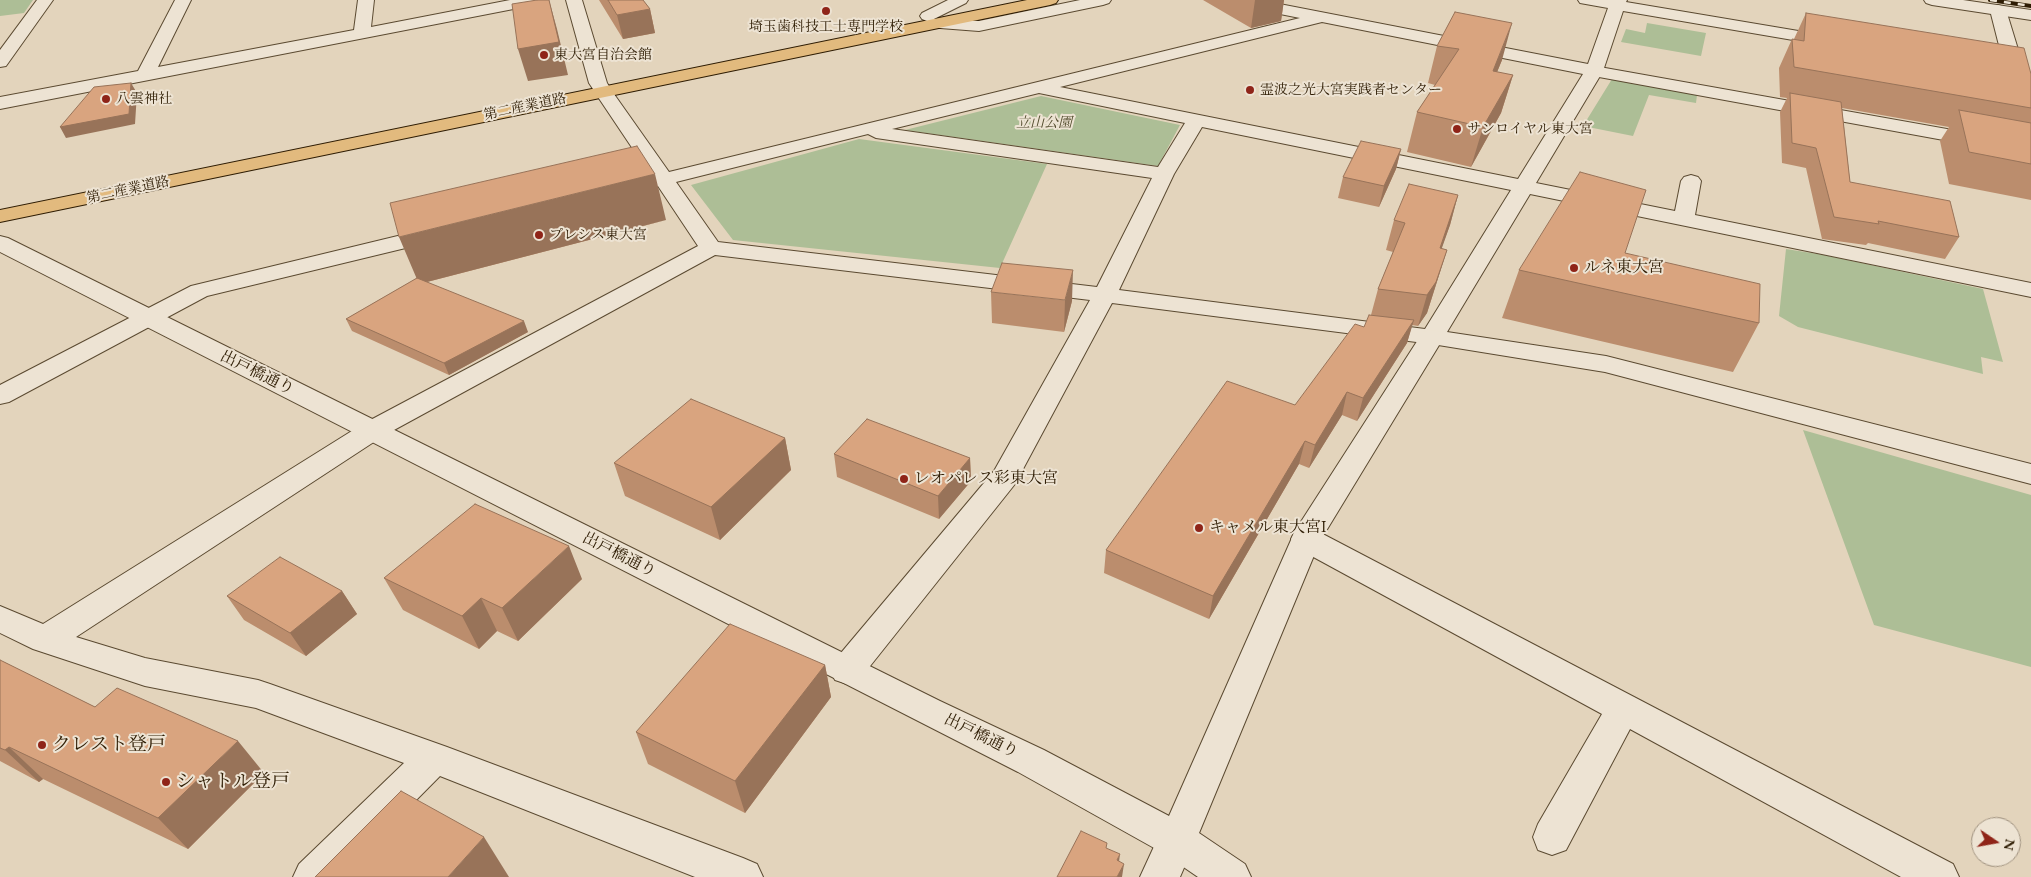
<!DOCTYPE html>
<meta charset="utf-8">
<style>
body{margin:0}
#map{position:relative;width:2031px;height:877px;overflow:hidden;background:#e3d4bc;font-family:"EB Garamond",serif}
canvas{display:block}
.north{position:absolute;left:1971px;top:817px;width:50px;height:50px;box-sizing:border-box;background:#ede3d3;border:1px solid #a19380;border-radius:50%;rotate:102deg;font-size:14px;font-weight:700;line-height:20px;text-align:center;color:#2e1c03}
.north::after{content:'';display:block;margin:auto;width:18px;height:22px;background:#8f2418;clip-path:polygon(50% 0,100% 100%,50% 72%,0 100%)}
</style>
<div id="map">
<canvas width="2031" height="877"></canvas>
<div class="north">N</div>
</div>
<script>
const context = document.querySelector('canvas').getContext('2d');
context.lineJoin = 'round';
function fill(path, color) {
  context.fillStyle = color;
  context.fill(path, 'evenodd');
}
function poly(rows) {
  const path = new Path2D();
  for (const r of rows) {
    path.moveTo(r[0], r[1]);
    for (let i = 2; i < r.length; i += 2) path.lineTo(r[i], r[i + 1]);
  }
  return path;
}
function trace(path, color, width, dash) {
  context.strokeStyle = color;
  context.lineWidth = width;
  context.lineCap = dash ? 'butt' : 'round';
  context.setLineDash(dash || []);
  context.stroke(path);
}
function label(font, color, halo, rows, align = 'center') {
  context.font = font + ' "EB Garamond","Noto Serif JP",serif';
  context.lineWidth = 4;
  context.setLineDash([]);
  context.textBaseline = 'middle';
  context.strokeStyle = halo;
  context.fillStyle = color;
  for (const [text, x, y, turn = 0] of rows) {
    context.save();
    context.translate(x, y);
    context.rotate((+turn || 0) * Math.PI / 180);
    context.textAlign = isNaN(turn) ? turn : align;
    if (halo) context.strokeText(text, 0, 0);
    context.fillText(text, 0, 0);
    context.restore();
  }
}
const green = poly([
 [0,0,33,0,24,13,0,16],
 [1647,23,1706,33,1701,56,1621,42,1626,29,1645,33],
 [1612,79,1697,95,1696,103,1649,95,1633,136,1583,126],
 [1041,96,1180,125,1158,166,905,130],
 [859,139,1047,164,1000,268,733,240,691,185],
 [1786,249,1824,255,1983,289,2003,362,1981,357,1983,374,1798,327,1779,316],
 [1803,430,2031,495,2031,667,1874,625]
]);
const minor = poly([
 [37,0,53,0,6,66,0,67,0,50,37,0],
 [175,0,191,0,158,67,354,30,358,0,374,0,371,27,510,0,542,0,540,3,534,5,0,109,0,97,138,71,175,0],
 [948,0,968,0,966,3,934,19,979,21,1080,0,1111,0,1109,3,1103,5,979,31,927,27,925,24,927,21,922,19,920,16,922,13,948,0],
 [1227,0,1259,0,1588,64,1608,8,1580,3,1578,0,1627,0,1626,2,1840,38,1842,42,1840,46,1834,47,1623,11,1603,71,1536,183,1675,211,1681,181,1684,177,1691,175,1698,177,1701,181,1695,215,2031,283,2031,297,1530,194,1447,332,1606,356,2031,464,2031,484,1605,372,1432,344,1112,303,1015,484,859,680,847,684,835,680,830,670,835,660,994,471,1090,300,715,255,383,436,76,637,145,658,258,680,270,684,447,747,743,858,757,864,763,877,695,877,440,776,340,877,293,877,299,864,404,763,256,708,145,686,33,649,0,633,0,606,43,624,363,424,698,246,658,186,619,196,612,194,609,190,612,186,651,176,594,91,597,87,603,86,609,87,669,172,1300,18,1235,5,1229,3,1227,0],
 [1322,22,1583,74,1518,179,1060,87,1322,22],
 [1039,93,1185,123,1158,167,892,129,1039,93],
 [1202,127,1511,190,1425,329,1119,290,1174,174,1202,127],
 [868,134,876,138,1152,178,1097,287,718,242,676,182,868,134],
 [1998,5,2004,7,2006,10,2031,92,2031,122,2024,120,2022,116,2006,73,1990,10,1992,7,1998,5],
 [439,226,447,228,450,233,447,238,207,296,9,402,0,404,0,385,191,286,439,226],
 [1306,528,1317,531,1953,864,1959,877,1901,877,1630,729,1566,850,1552,855,1538,850,1533,837,1538,824,1602,714,1295,547,1291,539,1295,531,1306,528],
 [1177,822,1191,827,1196,840,1180,877,1140,877,1163,827,1177,822]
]);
const tertiary = poly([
 [566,0,582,0,607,83,612,91,609,95,603,96,597,95,589,83,566,0],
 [1924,0,1963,0,2031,10,2031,20,1932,5,1926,3,1924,0],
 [1594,66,2031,144,2031,156,1588,75,1585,71,1588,67,1594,66],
 [0,236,8,238,940,701,1044,750,1169,816,1295,531,1423,332,1432,330,1441,332,1444,337,1320,541,1199,833,1245,864,1251,877,1198,877,1163,853,1018,772,0,252,0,236]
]);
const primary = poly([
 [1027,0,1058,0,1056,3,1050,5,0,222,0,210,1027,0]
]);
const rail = poly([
 [1990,0,2031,6]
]);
const wall = poly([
 [599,0,643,0,650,9,655,33,623,39],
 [1203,0,1284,0,1281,21,1251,28],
 [1455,12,1502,60,1497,72,1513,75,1501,113,1471,167,1407,152,1417,112,1435,85,1428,83,1437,46],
 [1806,13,2031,74,2031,200,1949,184,1940,141,1949,127,1842,108,1850,182,1959,237,1945,259,1868,243,1866,245,1822,239,1806,168,1782,163,1780,112,1787,98,1780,97,1779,68,1792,39,1794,39],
 [1401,149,1396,169,1379,207,1338,198,1343,177],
 [1458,195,1450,225,1441,249,1447,250,1427,313,1418,326,1412,325,1407,343,1357,421,1342,415,1309,468,1299,464,1209,619,1104,573,1106,550,1295,405,1364,327,1371,315,1378,289,1393,252,1386,250,1394,220],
 [666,220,427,282,528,332,449,375,352,331,346,319,417,278],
 [1625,253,1759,323,1733,372,1502,318,1519,270],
 [991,292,1072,301,1064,332,992,323],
 [785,438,791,470,720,540,625,496,614,463],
 [834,454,970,458,971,481,939,519,837,477],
 [384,578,582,579,518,641,497,631,479,649,403,610],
 [342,591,357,614,306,656,244,620,227,596],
 [0,660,95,707,264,773,188,849,43,779,39,782,0,761],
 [825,665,831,697,745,813,648,764,636,732]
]);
const shadedWall = poly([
 [549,0,557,29,568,75,528,81,518,49],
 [1255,0,1284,0,1281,21,1251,28],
 [650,9,655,33,623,39,617,15],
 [1512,23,1502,60,1482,109,1493,71],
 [1513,75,1501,113,1471,167,1483,127],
 [131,83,137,93,135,124,66,138,60,127],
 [1401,149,1396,169,1379,207,1384,186],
 [655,174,666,220,419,284,399,237],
 [1458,195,1450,225,1431,279,1440,248],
 [1447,250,1427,313,1418,326,1427,295],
 [1073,270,1072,301,1064,332,1065,300],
 [1414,320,1407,343,1357,421,1363,398],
 [524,321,528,332,449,375,444,363],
 [1347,392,1342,415,1309,468,1315,445],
 [785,438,791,470,720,540,711,507],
 [1305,441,1299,464,1209,619,1213,596],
 [970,458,971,481,939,519,938,496],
 [569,546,582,579,518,641,502,608],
 [342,591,357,614,306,656,290,633],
 [481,598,497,631,479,649,462,616],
 [825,665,831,697,745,813,735,781],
 [238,741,264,773,188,849,158,818],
 [9,747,43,779,39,782,5,750],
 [484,837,509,877,448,877],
 [1120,854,1117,877,1124,864,1122,877,1115,877,1117,860]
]);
const building = poly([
 [537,0,549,0,559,42,518,49,512,4,537,0],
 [608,0,643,0,650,9,617,15,608,0],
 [1455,12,1512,23,1493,71,1513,75,1483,127,1417,112,1459,49,1437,46,1455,12],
 [1806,13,2024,48,2031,74,2031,108,1794,67,1792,39,1804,41,1806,13],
 [131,83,129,114,60,127,94,87,131,83],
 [1790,93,1841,102,1850,182,1950,201,1959,237,1878,221,1879,224,1834,217,1816,148,1792,143,1790,93],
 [1959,110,2031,123,2031,164,1969,152,1959,110],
 [1361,141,1401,149,1384,186,1343,177,1361,141],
 [637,146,655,174,399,237,390,203,637,146],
 [1580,172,1646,190,1625,253,1760,284,1759,323,1519,270,1580,172],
 [1409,184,1458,195,1440,248,1447,250,1436,282,1427,295,1378,289,1405,223,1394,220,1409,184],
 [1002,263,1073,270,1065,300,991,292,1002,263],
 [417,278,524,321,444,363,346,319,417,278],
 [1369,315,1414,320,1363,398,1347,392,1315,445,1305,441,1213,596,1106,550,1227,381,1295,405,1355,324,1364,327,1369,315],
 [691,399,785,438,711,507,614,463,691,399],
 [867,419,970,458,938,496,834,454,867,419],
 [475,504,569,546,502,608,481,598,462,616,384,578,475,504],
 [280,557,342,591,290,633,227,596,280,557],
 [730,624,825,665,735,781,636,732,730,624],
 [0,660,95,707,117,688,238,741,158,818,9,747,5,750,0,748,0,660],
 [401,791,484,837,448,877,315,877,401,791],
 [1081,831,1107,843,1106,848,1120,854,1117,860,1124,864,1117,877,1057,877,1081,831]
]);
const markers = [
 [826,11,5,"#8f2418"],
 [544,55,5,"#8f2418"],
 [1250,90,5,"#8f2418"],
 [106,99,5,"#8f2418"],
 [1457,129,5,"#8f2418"],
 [539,235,5,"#8f2418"],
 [1574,268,5,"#8f2418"],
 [904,479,5,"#8f2418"],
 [1199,528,5,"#8f2418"],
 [42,745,5,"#8f2418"],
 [166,782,5,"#8f2418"]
];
const farPoinames = [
 ["埼玉歯科技工士専門学校",826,27,"center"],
 ["東大宮自治会館",554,55],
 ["霊波之光大宮実践者センター",1260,90],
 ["八雲神社",116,99],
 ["サンロイヤル東大宮",1467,129],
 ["プレシス東大宮",549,235]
];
const farStreetnames = [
 ["第二産業道路",525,107,-12],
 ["第二産業道路",128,190,-12]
];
const farParknames = [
 ["立山公園",1044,123]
];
const poiNames = [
 ["ルネ東大宮",1584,268],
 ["レオパレス彩東大宮",914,479],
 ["キャメル東大宮Ⅰ",1209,528]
];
const streetNames = [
 ["出戸橋通り",257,373,26],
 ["出戸橋通り",619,555,27],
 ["出戸橋通り",981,736,26]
];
const nearPoinames = [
 ["クレスト登戸",52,745],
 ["シャトル登戸",176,782]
];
fill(green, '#adbe96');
trace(minor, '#5b4a31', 2);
trace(tertiary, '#5b4a31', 2);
trace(primary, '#2e1c03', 2);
fill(minor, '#ede3d3');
fill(tertiary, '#ede3d3');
fill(primary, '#e2ba7e');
trace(rail, '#2e1c03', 4);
trace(rail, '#ede3d3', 2.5, [7]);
fill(wall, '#bb8d6d');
fill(shadedWall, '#987359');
fill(building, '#d9a47f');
trace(building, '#987359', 1);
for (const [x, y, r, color] of markers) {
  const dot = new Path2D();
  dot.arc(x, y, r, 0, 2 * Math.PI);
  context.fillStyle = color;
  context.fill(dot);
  trace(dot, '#ede3d3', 2);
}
label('14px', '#2e1c03', '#ede3d3', farPoinames, 'left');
label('14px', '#2e1c03', '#ede3d3', farStreetnames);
label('italic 14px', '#544d2f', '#ede3d3', farParknames);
label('16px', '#2e1c03', '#ede3d3', poiNames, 'left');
label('16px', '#2e1c03', '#ede3d3', streetNames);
label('19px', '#2e1c03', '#ede3d3', nearPoinames, 'left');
</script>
